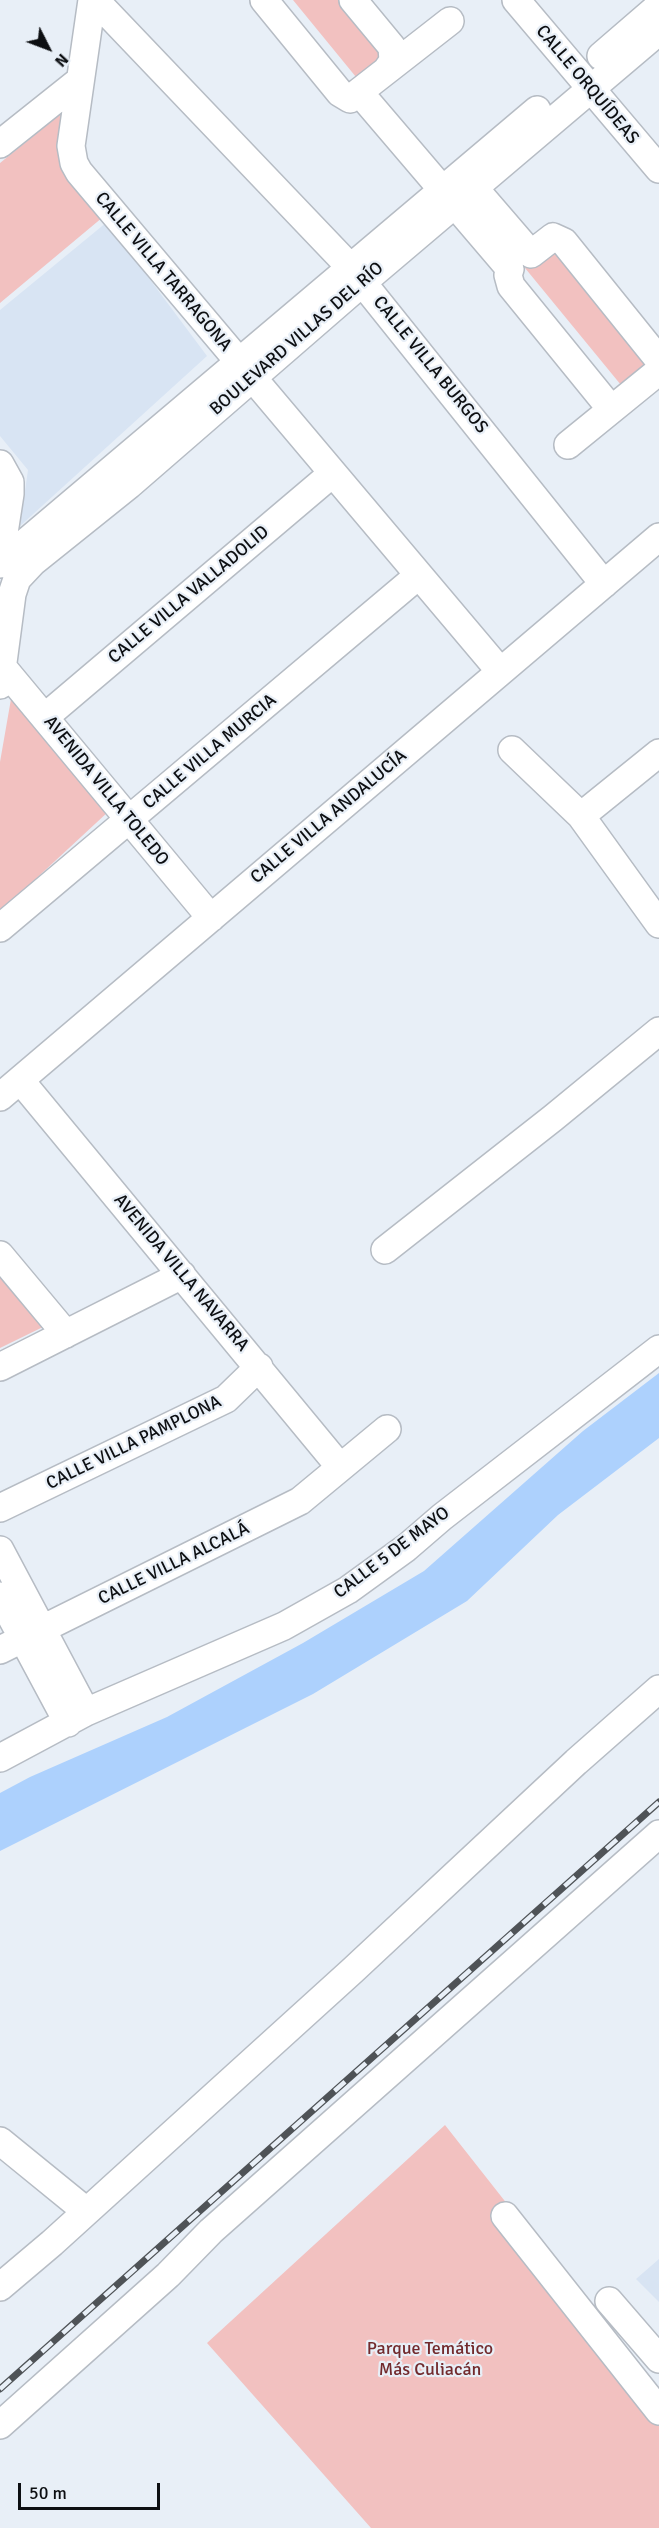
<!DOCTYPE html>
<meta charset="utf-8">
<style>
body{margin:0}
#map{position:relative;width:659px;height:2528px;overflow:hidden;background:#e8eff7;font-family:Signika,sans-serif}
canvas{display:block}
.north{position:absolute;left:18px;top:18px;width:60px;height:60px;-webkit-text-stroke:4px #e8eff7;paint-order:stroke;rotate:132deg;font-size:16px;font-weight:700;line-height:24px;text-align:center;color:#0d0f12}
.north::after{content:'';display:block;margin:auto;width:21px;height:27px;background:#0d0f12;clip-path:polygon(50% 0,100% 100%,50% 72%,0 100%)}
.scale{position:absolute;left:18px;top:2483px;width:142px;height:27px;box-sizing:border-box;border:3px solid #0d0f12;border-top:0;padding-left:8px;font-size:18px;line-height:21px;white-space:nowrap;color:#0d0f12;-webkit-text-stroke:4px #e8eff7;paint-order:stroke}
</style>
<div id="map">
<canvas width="659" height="2528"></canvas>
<div class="north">N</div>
<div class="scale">50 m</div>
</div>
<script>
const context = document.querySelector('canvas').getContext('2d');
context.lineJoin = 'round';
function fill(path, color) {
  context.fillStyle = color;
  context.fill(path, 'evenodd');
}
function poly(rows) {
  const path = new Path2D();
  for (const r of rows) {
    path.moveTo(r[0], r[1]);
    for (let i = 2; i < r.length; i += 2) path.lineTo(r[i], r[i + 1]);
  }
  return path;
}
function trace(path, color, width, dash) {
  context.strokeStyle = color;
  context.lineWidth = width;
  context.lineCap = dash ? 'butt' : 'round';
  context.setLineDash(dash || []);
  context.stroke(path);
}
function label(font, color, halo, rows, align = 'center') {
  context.font = font + ' Signika,sans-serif';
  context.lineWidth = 4.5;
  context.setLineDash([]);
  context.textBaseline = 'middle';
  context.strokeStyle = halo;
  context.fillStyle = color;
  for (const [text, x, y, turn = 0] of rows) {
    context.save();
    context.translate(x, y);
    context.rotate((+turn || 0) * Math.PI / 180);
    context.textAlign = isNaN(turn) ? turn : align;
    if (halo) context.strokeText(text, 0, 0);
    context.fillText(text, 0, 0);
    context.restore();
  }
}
const built = poly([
 [107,222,207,356,20,526,28,470,0,436,0,310],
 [659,2259,659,2302,636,2279]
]);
const green = poly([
 [293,0,346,0,388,51,356,77],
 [62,113,57,149,109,212,0,303,0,163],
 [560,239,656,356,621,385,525,268],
 [11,699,109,811,0,912,0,762],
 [0,1266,45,1326,0,1348],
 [445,2125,659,2397,659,2528,371,2528,207,2343]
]);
const water = poly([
 [659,1373,659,1438,558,1515,467,1601,313,1694,0,1851,0,1793,30,1777,167,1717,303,1643,424,1571,583,1431]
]);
const minor = poly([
 [92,0,71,146,74,163,79,172,500,671],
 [95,0,350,267,604,584],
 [264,0,340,93,350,99,450,21],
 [353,0,392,47,393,61,386,71],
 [516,0,659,169],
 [601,56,659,6],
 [359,92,510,269,508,275,511,286,611,409],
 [0,144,79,81],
 [463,175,531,254,553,237,564,242,659,360],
 [568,445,659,371],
 [0,464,10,482,10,494,0,559],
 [0,564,537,110],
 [0,664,211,918],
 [0,685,12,594,17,579,33,562,129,485,363,282,659,31],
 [45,717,333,473],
 [512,750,581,816,659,924],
 [581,816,659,753],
 [0,928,419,575],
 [20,1080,340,1467],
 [0,1097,659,537],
 [385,1250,553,1118,659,1031],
 [0,1255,66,1334],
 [0,1367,182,1275],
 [0,1508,226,1399,259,1367],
 [0,1550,86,1712],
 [0,1596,68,1723],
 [0,1650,300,1501,387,1429],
 [0,1758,86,1712,284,1626,348,1590,406,1548,442,1517,659,1349],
 [0,2141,86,2211],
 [505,2216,659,2411],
 [0,2287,52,2243,352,1971,576,1762,659,1689],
 [609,2301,659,2359],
 [0,2425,168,2275,211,2231,659,1834]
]);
const rail = poly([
 [0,2389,659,1802]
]);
const streetNames = [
 ["CALLE ORQUÍDEAS",587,85,50],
 ["CALLE VILLA TARRAGONA",163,272,50],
 ["BOULEVARD VILLAS DEL RÍO",297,339,-41],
 ["CALLE VILLA BURGOS",430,365,51],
 ["CALLE VILLA VALLADOLID",189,595,-40],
 ["CALLE VILLA MURCIA",210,752,-40],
 ["AVENIDA VILLA TOLEDO",106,791,51],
 ["CALLE VILLA ANDALUCÍA",329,817,-40],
 ["AVENIDA VILLA NAVARRA",181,1273,50],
 ["CALLE VILLA PAMPLONA",134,1443,-26],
 ["CALLE 5 DE MAYO",392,1553,-37],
 ["CALLE VILLA ALCALÁ",174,1564,-26]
];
const parkNames = [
 ["Parque Temático",430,2349],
 ["Más Culiacán",430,2370]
];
fill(built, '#d8e4f3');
fill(green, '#f2c1c0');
fill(water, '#add1fd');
trace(minor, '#b6bcc4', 30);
trace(minor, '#fff', 27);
trace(rail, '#4f5357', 7);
trace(rail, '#e8eff7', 4.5, [14]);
label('18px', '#0d0f12', '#e8eff7', streetNames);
label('18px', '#722a2d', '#e8eff7', parkNames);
</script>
